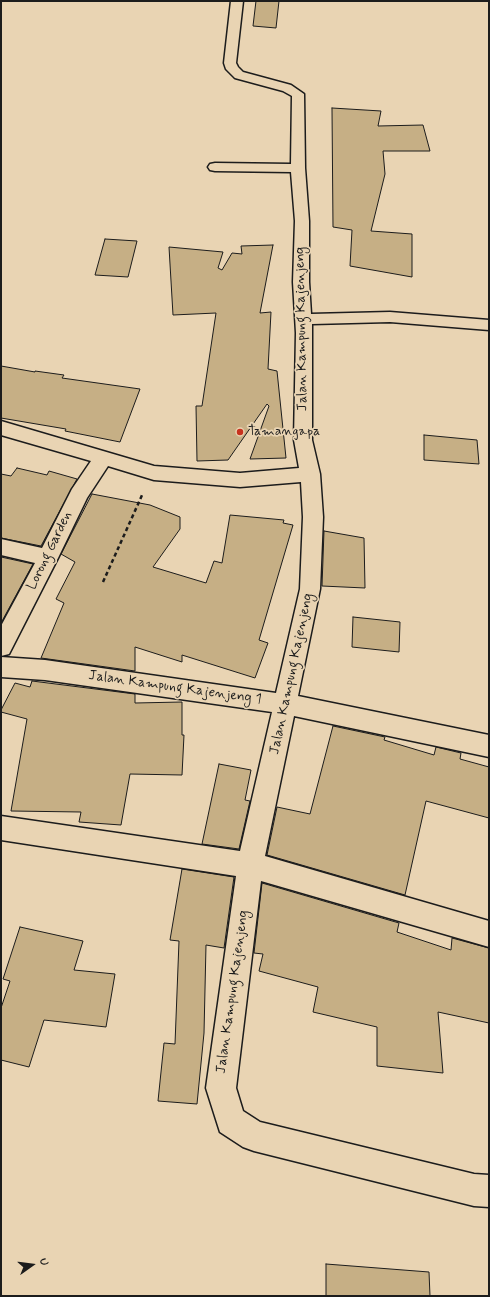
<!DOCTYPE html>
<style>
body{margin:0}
#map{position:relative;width:490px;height:1297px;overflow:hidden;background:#e9d4b3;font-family:Mynerve,sans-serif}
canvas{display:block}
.frame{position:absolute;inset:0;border:2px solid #1c1c1c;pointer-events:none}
.north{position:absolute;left:12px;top:1245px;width:40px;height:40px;-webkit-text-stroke:3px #e9d4b3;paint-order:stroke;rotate:76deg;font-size:11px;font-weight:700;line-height:16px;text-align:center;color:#1c1c1c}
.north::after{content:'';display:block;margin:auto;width:14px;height:18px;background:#1c1c1c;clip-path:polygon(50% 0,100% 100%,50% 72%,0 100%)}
</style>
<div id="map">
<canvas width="490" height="1297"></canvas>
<div class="frame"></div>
<div class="north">U</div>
</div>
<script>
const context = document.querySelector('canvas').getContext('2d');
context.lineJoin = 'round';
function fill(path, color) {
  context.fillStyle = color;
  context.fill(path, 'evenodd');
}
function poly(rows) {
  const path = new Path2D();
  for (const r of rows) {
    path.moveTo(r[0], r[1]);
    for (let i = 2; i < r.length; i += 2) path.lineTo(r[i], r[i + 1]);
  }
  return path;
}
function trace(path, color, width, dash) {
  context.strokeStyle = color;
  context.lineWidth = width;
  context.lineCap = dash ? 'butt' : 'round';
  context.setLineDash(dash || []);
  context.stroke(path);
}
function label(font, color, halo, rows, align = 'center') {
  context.font = font + ' Mynerve,sans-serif';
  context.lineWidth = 3.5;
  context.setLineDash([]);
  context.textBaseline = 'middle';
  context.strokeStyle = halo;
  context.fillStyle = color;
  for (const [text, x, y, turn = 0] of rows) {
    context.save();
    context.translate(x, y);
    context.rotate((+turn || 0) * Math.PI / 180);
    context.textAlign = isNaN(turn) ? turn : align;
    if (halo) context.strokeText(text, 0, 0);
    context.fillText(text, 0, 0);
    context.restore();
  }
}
const building = poly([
 [256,1,279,1,276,28,253,26,256,1],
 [332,108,381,111,378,126,423,125,430,151,383,151,385,174,371,231,412,234,412,277,350,266,352,230,333,227,332,108],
 [105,239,137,241,128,277,95,275,105,239],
 [273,245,260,313,271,312,268,369,277,371,286,458,250,459,269,406,267,404,228,460,197,461,196,406,202,406,216,313,173,315,169,247,223,252,218,268,222,270,232,253,242,254,241,246,273,245],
 [1,366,35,372,35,371,64,375,62,378,140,389,120,442,65,431,66,429,1,418,1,366],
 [424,435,477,440,479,464,424,460,424,435],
 [17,468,47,475,49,471,77,479,41,546,1,538,1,474,11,476,17,468],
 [92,494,150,505,180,517,180,529,153,567,206,583,214,561,222,563,230,515,284,520,283,523,293,525,259,640,268,643,255,678,182,655,182,662,135,647,135,671,41,658,64,603,56,599,75,562,61,554,92,494],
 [324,531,364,538,365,588,322,586,324,531],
 [1,557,33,564,1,623,1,557],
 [353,617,400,622,399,652,352,647,353,617],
 [32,681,135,694,135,703,182,702,182,735,184,735,182,775,130,774,121,825,79,822,81,812,11,811,27,719,1,712,1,710,15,683,30,687,32,681],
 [333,726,385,737,384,740,434,755,436,747,461,753,460,759,489,767,489,818,426,801,405,895,267,855,277,807,310,814,333,726],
 [219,764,251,770,245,800,250,801,239,849,202,844,219,764],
 [182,869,234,877,224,948,206,945,204,1033,197,1104,158,1101,164,1043,175,1044,179,941,170,940,182,869],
 [262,883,399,923,397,932,451,950,452,938,489,948,489,1023,438,1012,443,1073,377,1066,377,1027,313,1012,318,987,259,971,263,954,254,953,262,883],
 [20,927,83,941,74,970,115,974,106,1027,44,1020,29,1067,1,1060,1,1008,10,981,3,979,20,927],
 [326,1264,429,1272,430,1296,326,1296,326,1264]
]);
const path = poly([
 [103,582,143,493]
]);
const minor = poly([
 [231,1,243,1,236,63,238,67,243,72,291,85,304,94,305,168,309,221,309,282,311,314,390,312,489,320,489,330,390,322,312,324,312,440,320,474,323,517,320,589,298,696,489,735,489,757,294,716,265,856,489,921,489,947,261,881,236,1088,243,1111,260,1122,474,1174,489,1175,489,1207,474,1206,254,1151,243,1147,220,1132,206,1088,236,876,1,840,1,816,240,851,272,712,45,680,1,677,1,657,45,660,276,693,300,589,303,517,301,482,240,487,154,480,108,466,87,498,58,558,9,654,1,656,1,626,35,563,1,555,1,539,42,548,72,489,91,461,1,435,1,421,154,466,240,473,299,468,294,440,296,333,293,282,295,221,291,172,215,171,210,170,208,167,210,164,215,163,291,164,292,96,283,91,235,78,226,69,224,63,231,1]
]);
const markers = [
 [240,432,4,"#c8321e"]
];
const streetNames = [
 ["Jalan Kampung Kajenjeng",302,329,-91],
 ["Lorong Garden",50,551,-64],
 ["Jalan Kampung Kajenjeng",292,674,-78],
 ["Jalan Kampung Kajenjeng 1",175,688,8],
 ["Jalan Kampung Kajenjeng",233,992,-82]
];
const poiNames = [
 ["Tamangapa",248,432]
];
fill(building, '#c6af85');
trace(building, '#1c1c1c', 1);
trace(minor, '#1c1c1c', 3);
trace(path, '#1c1c1c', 2.5, [4, 3]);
fill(minor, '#e9d4b3');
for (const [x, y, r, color] of markers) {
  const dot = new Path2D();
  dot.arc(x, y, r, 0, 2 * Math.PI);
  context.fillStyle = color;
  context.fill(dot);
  trace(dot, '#e9d4b3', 1.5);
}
label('14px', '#1c1c1c', '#e9d4b3', streetNames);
label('14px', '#1c1c1c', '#e9d4b3', poiNames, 'left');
</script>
